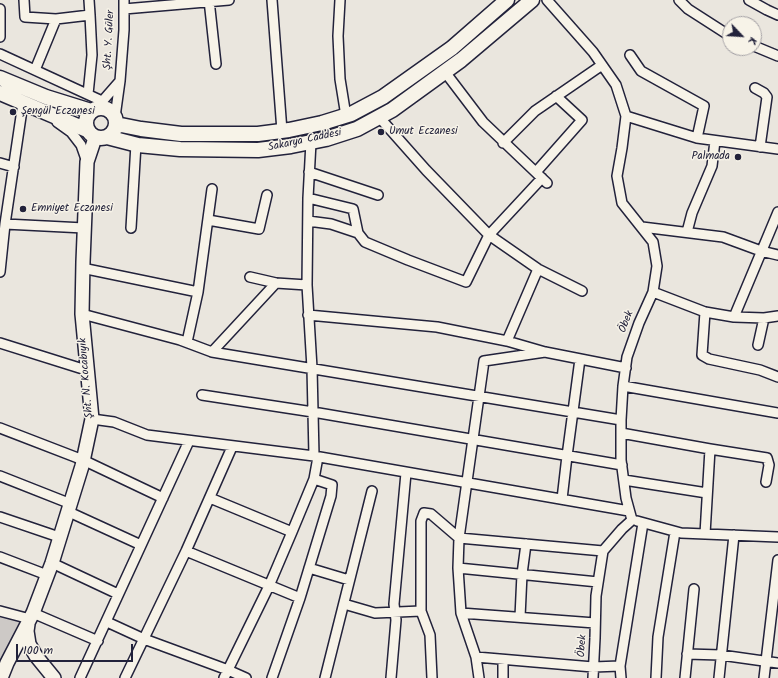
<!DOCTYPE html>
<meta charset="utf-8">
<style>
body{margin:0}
#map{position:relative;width:778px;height:678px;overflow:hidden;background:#eae6de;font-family:Kalam,sans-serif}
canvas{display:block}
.north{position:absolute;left:722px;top:16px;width:40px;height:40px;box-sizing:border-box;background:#f7f3e8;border:1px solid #a29fa3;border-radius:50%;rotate:115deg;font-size:11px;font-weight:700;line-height:16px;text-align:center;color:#22223b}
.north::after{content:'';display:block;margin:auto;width:14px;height:18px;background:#22223b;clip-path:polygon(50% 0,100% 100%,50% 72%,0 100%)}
.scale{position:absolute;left:16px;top:644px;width:117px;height:18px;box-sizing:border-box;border:2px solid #22223b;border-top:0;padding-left:5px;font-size:12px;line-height:14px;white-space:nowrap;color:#22223b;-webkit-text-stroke:3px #f7f3e8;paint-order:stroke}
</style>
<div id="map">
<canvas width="778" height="678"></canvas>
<div class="north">K</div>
<div class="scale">100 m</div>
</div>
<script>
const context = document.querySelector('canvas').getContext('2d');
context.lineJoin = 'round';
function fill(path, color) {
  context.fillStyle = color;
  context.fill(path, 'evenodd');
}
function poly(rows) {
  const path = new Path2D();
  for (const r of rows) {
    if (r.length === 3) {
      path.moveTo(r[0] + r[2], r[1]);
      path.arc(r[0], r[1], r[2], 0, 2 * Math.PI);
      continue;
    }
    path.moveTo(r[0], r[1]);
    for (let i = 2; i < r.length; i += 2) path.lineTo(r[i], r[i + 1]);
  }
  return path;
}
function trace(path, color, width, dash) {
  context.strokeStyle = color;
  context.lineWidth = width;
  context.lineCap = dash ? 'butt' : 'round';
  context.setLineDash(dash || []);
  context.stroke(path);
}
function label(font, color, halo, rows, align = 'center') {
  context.font = font + ' Kalam,sans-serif';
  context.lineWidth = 3;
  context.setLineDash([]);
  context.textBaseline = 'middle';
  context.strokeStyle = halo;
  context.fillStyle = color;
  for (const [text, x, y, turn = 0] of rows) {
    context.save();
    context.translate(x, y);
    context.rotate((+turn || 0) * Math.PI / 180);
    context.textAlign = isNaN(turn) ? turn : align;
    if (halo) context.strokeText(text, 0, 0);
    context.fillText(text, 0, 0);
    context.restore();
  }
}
const green = poly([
 [0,616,22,622,1,660,0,659]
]);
const street = poly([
 [24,0,25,17,56,19],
 [89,0,90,15],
 [209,0,216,64],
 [272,0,282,131],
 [340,0,338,36,340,79,346,116],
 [547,0,593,52,616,85,626,116,622,148,617,176,622,203,653,242,657,266,653,292,639,323,627,357,623,386,621,420,621,460,626,498,632,520],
 [679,0,688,9,730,36],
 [749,0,767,10,778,15],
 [0,9,0,37],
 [124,9,229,0],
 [754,46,778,56],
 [0,54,102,101],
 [630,55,641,71,704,106,697,138],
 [35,70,56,19,90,15,92,55,88,94],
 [445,72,483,122,547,183],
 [755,88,764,93,767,97,760,147],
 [99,105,120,81],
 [626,116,697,138,778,149],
 [115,117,120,81,124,30,124,0],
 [379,117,426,170,489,235,538,269,582,291],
 [57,122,71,132,81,145,87,162],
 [311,142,308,198,307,285,312,368,314,456],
 [503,143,535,111,602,65],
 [0,163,14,167],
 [309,172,378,195],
 [536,172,582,120,556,96],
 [308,198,353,209,358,233],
 [208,220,259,229,267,195],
 [308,221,331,224,358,233,365,242,408,260,466,282,489,235,542,178],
 [5,224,84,228],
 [642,227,723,237,761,251,778,255],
 [131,228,136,144],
 [687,232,692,213,712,166,715,141],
 [82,268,198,292],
 [0,272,5,224,23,103],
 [250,277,276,283,307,285],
 [276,283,212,352,621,420],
 [653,292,705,312,734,317,764,318,778,316],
 [705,312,702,355,709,359,760,370,778,377],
 [82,314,180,340,212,352],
 [308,315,437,327,507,341,545,352,626,368],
 [734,317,778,212],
 [507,341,538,269],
 [187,342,198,292,212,189],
 [0,343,86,370],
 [758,345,764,318],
 [623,386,778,413],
 [202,395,313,412,622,465],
 [92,419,114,422,147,435,314,456,629,511],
 [0,428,83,460,163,498],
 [621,433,710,449,767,458,769,465,766,482],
 [0,476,71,504],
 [624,480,707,493],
 [210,498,292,532],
 [562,499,567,456,580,359],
 [69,512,141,545],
 [0,517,59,537],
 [637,521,681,533,778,537],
 [705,534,710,449],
 [186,551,300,598],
 [0,557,47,575],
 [52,563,118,594],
 [309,568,349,580],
 [458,568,598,582],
 [344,604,375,613,421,611],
 [0,611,30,619],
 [33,613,98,641],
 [461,613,595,623],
 [520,617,522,574,526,544],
 [107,622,144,639,228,670,246,678],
 [687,654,721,655,778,663],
 [476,657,593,667,620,666],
 [80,678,189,441],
 [125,678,186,551,232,447],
 [224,678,269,586,292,532,314,479,318,457],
 [272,678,300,598,331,496,332,485,314,479],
 [325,678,372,491],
 [391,678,396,620,394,604,406,473],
 [432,678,430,635,421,611,421,521,424,513,431,514,459,538,603,551],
 [479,678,476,657,461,613,458,568,459,538,484,361,545,352],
 [503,678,503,660],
 [593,678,595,638,596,596,603,551,622,529,632,520],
 [621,678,620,666,643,523],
 [656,678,658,637,675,532],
 [685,678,694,589],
 [719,678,734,535],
 [764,678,778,560]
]);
const secondary = poly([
 [28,624,27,631,29,644,36,656,54,678],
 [1,678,7,663,33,613,52,563,82,466,92,419,82,314,83,262,87,162,95,138]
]);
const primary = poly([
 [0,78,46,97,91,111],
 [0,93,87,130],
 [101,123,15],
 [116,124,141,129,181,134,258,134,289,130,322,123,351,114,383,97,452,48,507,0],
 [107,137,138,145,180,149,258,150,291,146,326,139,357,129,392,110,461,60,532,0]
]);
const markers = [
 [13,112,4,"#22223b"],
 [381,132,4,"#22223b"],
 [738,157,4,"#22223b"],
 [23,209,4,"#22223b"]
];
const streetNames = [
 ["Şht. Y. Güler",110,40,-87],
 ["Sakarya Caddesi",305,141,-12],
 ["Öbek",627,322,-69],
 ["Şht. N. Kocabıyık",87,378,-95],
 ["Öbek",583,646,-87]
];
const poiNames = [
 ["Şengül Eczanesi",21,112],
 ["Umut Eczanesi",389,132],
 ["Palmada",730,157,"right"],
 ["Emniyet Eczanesi",31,209]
];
fill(green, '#cdc9c6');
trace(street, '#22223b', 12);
trace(secondary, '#22223b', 16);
trace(primary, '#22223b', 17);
trace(street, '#f7f3e8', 9);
trace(secondary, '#f7f3e8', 13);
trace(primary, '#f7f3e8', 14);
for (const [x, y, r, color] of markers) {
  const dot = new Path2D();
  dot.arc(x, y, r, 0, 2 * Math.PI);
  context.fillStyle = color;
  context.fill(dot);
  trace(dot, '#f7f3e8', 1.5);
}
label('11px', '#22223b', '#f7f3e8', streetNames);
label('11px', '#22223b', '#f7f3e8', poiNames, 'left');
</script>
